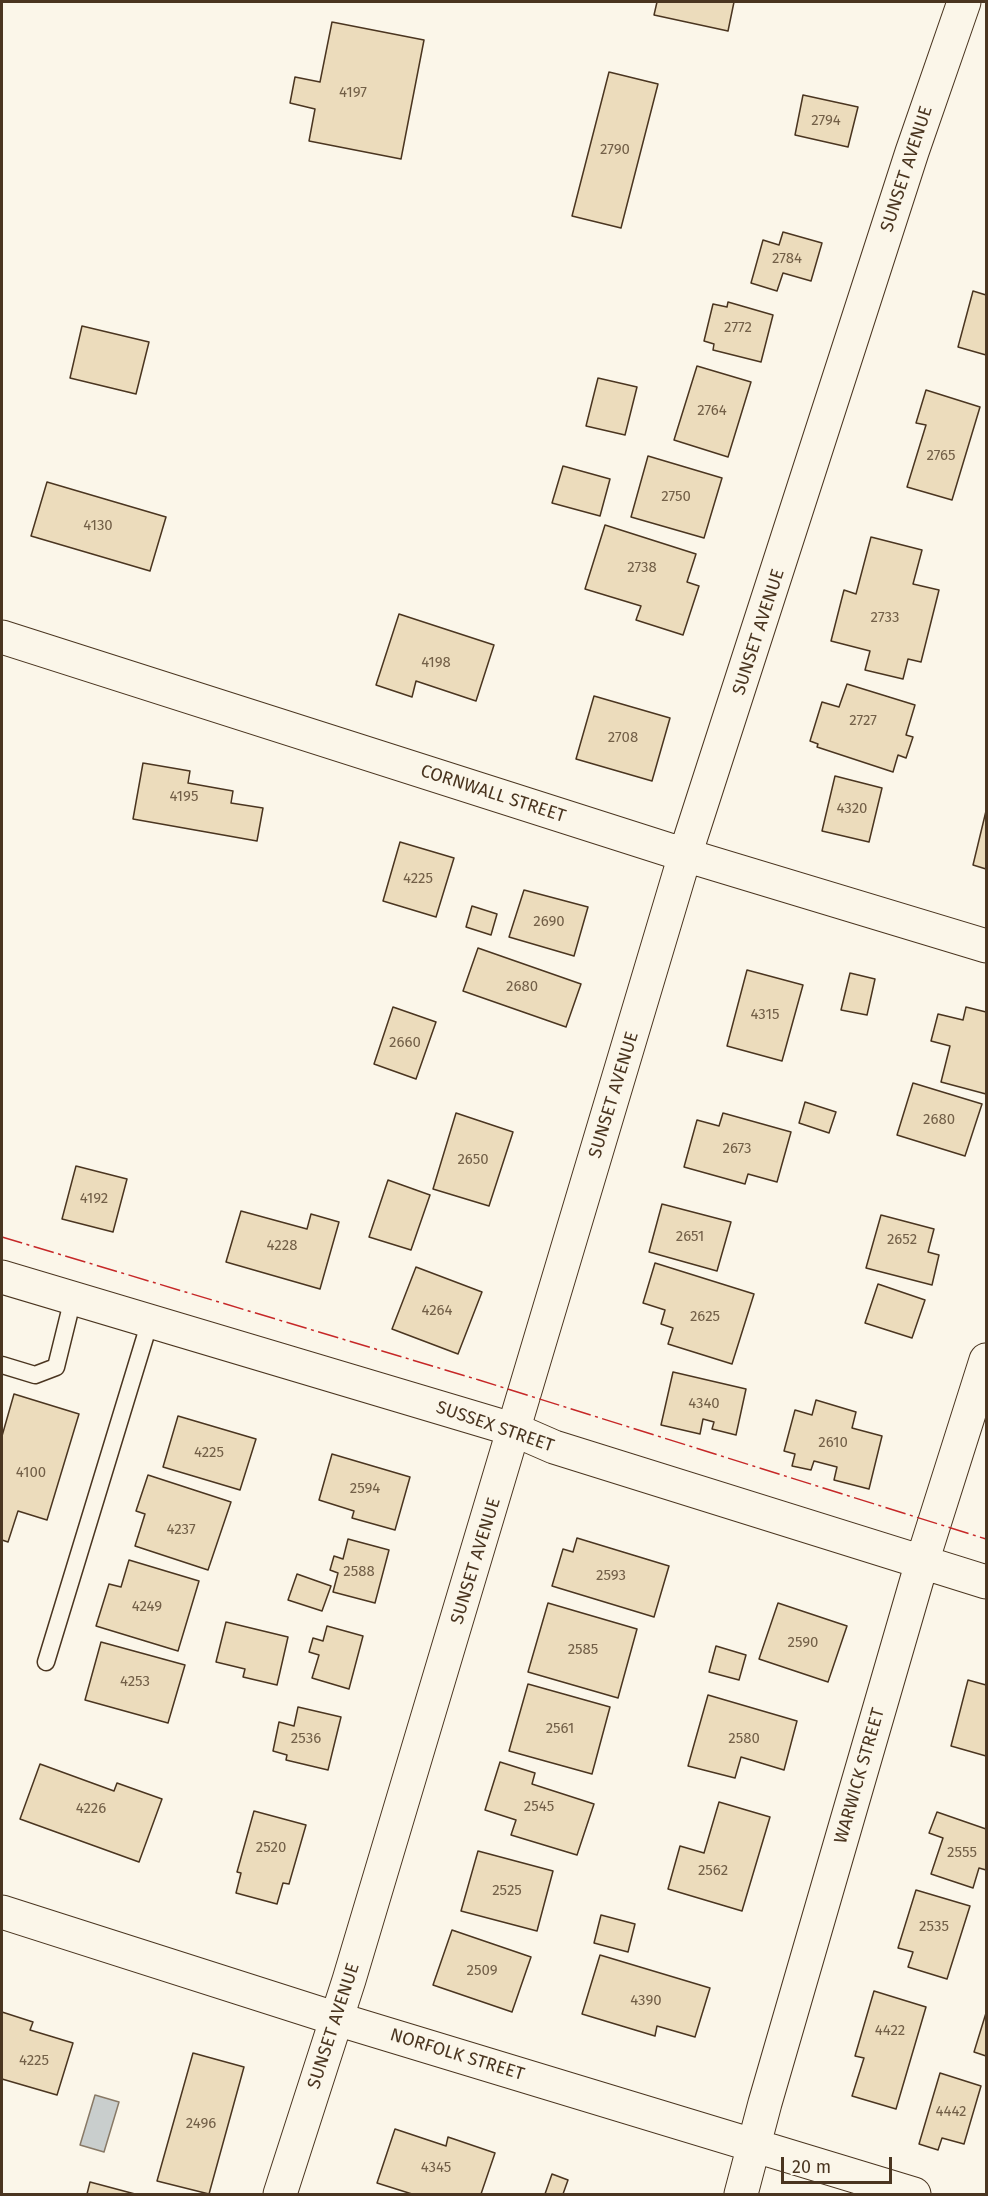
<!DOCTYPE html>
<style>
body{margin:0}
#map{position:relative;width:988px;height:2196px;overflow:hidden;background:#fbf6e9;font-family:"Fira Sans",sans-serif}
canvas{display:block}
.frame{position:absolute;inset:0;border:3px solid #4a3520;pointer-events:none}
.scale{position:absolute;left:781px;top:2157px;width:111px;height:27px;box-sizing:border-box;border:3px solid #4a3520;border-top:0;padding-left:8px;font-size:18px;line-height:21px;white-space:nowrap;color:#4a3520;-webkit-text-stroke:4px #fbf6e9;paint-order:stroke}
</style>
<div id="map">
<canvas width="988" height="2196"></canvas>
<div class="frame"></div>
<div class="scale">20 m</div>
</div>
<script>
const context = document.querySelector('canvas').getContext('2d');
context.lineJoin = 'round';
function fill(path, color) {
  context.fillStyle = color;
  context.fill(path, 'evenodd');
}
function poly(rows) {
  const path = new Path2D();
  for (const r of rows) {
    path.moveTo(r[0], r[1]);
    for (let i = 2; i < r.length; i += 2) path.lineTo(r[i], r[i + 1]);
  }
  return path;
}
function trace(path, color, width, dash) {
  context.strokeStyle = color;
  context.lineWidth = width;
  context.lineCap = dash ? 'butt' : 'round';
  context.setLineDash(dash || []);
  context.stroke(path);
}
function label(font, color, halo, rows, align = 'center') {
  context.font = font + ' "Fira Sans",sans-serif';
  context.lineWidth = 4.5;
  context.setLineDash([]);
  context.textBaseline = 'middle';
  context.strokeStyle = halo;
  context.fillStyle = color;
  for (const [text, x, y, turn = 0] of rows) {
    context.save();
    context.translate(x, y);
    context.rotate((+turn || 0) * Math.PI / 180);
    context.textAlign = isNaN(turn) ? turn : align;
    if (halo) context.strokeText(text, 0, 0);
    context.fillText(text, 0, 0);
    context.restore();
  }
}
const water = poly([
 [95,2095,119,2102,104,2152,80,2145,95,2095]
]);
const building = poly([
 [657,2,734,2,728,31,654,15,657,2],
 [332,22,424,40,401,159,309,141,315,109,290,103,295,77,320,82,332,22],
 [609,72,658,84,621,228,572,216,609,72],
 [803,95,858,107,848,147,795,135,803,95],
 [783,232,822,243,811,281,783,273,777,291,751,283,763,240,779,245,783,232],
 [973,291,986,295,986,355,958,347,973,291],
 [728,302,773,315,761,362,713,350,714,344,704,341,713,304,727,307,728,302],
 [82,326,149,342,136,394,70,378,82,326],
 [697,366,751,382,728,457,674,440,697,366],
 [598,378,637,387,625,435,586,426,598,378],
 [926,390,980,407,952,500,907,487,926,425,916,423,926,390],
 [648,456,722,478,704,538,631,517,648,456],
 [563,466,610,479,600,516,552,503,563,466],
 [47,482,166,517,150,571,31,536,47,482],
 [605,525,696,554,687,582,699,586,683,635,636,620,641,606,585,589,605,525],
 [871,537,922,550,913,584,939,590,921,662,908,659,903,679,865,670,870,651,831,641,844,590,856,594,871,537],
 [399,614,494,645,476,701,416,681,412,697,376,685,399,614],
 [847,684,915,705,906,735,913,737,906,758,898,755,893,772,817,747,818,744,810,741,822,702,839,707,847,684],
 [594,696,670,718,652,781,576,759,594,696],
 [143,763,190,771,188,783,233,791,231,803,263,808,257,841,133,819,143,763],
 [835,776,882,788,869,842,822,831,835,776],
 [986,811,986,869,973,865,986,811],
 [400,842,454,858,436,917,383,901,400,842],
 [524,890,588,907,574,956,509,937,524,890],
 [472,906,497,914,491,935,466,927,472,906],
 [478,948,581,984,566,1027,463,991,478,948],
 [747,970,803,985,782,1061,727,1046,747,970],
 [850,973,875,979,867,1015,841,1010,850,973],
 [393,1007,436,1022,416,1079,374,1064,393,1007],
 [966,1007,986,1012,986,1094,941,1082,950,1046,931,1041,938,1014,963,1020,966,1007],
 [913,1083,982,1104,965,1156,897,1135,913,1083],
 [805,1102,836,1112,829,1133,799,1123,805,1102],
 [456,1113,513,1132,489,1206,433,1189,456,1113],
 [723,1113,791,1132,777,1182,748,1174,745,1184,684,1167,697,1120,719,1126,723,1113],
 [76,1166,127,1179,113,1232,62,1219,76,1166],
 [388,1180,430,1195,411,1250,369,1237,388,1180],
 [662,1204,731,1222,717,1271,649,1252,662,1204],
 [241,1211,307,1229,311,1214,339,1222,320,1289,226,1262,241,1211],
 [881,1215,934,1229,928,1252,939,1255,932,1285,866,1268,881,1215],
 [655,1263,754,1294,732,1364,668,1344,673,1328,661,1324,665,1310,643,1303,655,1263],
 [416,1267,482,1292,458,1354,392,1329,416,1267],
 [878,1284,925,1300,912,1338,865,1323,878,1284],
 [673,1372,746,1389,736,1435,712,1429,714,1422,703,1419,700,1434,661,1425,673,1372],
 [14,1394,79,1414,47,1520,18,1511,8,1542,2,1540,2,1436,14,1394],
 [816,1400,856,1412,852,1428,882,1436,869,1489,834,1480,837,1467,814,1461,811,1470,792,1466,795,1454,784,1451,795,1410,812,1415,816,1400],
 [178,1416,256,1439,240,1490,163,1467,178,1416],
 [332,1454,410,1477,395,1530,352,1518,354,1511,319,1500,332,1454],
 [148,1475,231,1502,208,1570,135,1546,145,1514,136,1511,148,1475],
 [577,1538,669,1566,654,1617,552,1586,563,1549,573,1552,577,1538],
 [348,1539,389,1550,375,1603,333,1592,338,1573,330,1570,334,1556,343,1559,348,1539],
 [129,1560,199,1581,178,1651,96,1626,109,1584,121,1587,129,1560],
 [297,1574,331,1586,322,1611,288,1600,297,1574],
 [548,1603,637,1629,618,1698,528,1672,548,1603],
 [778,1603,847,1626,828,1682,759,1659,778,1603],
 [226,1622,288,1637,277,1685,243,1677,245,1669,216,1662,226,1622],
 [327,1626,363,1636,349,1689,312,1678,319,1655,309,1652,313,1638,323,1641,327,1626],
 [101,1642,185,1665,168,1723,85,1700,101,1642],
 [716,1646,746,1655,739,1680,709,1672,716,1646],
 [968,1680,986,1685,986,1756,951,1746,968,1680],
 [528,1684,610,1707,592,1774,509,1751,528,1684],
 [708,1695,797,1721,784,1770,741,1757,735,1778,688,1766,708,1695],
 [298,1707,341,1717,328,1770,286,1760,287,1755,273,1751,279,1722,294,1726,298,1707],
 [500,1762,535,1773,532,1784,594,1804,577,1855,511,1835,516,1820,485,1810,500,1762],
 [40,1764,114,1791,117,1783,162,1799,139,1862,20,1819,40,1764],
 [719,1802,770,1817,742,1911,668,1889,680,1846,704,1853,719,1802],
 [254,1811,306,1825,289,1884,283,1883,277,1904,236,1893,241,1873,237,1872,254,1811],
 [937,1812,986,1829,986,1870,979,1868,973,1888,931,1874,943,1838,929,1833,937,1812],
 [478,1851,553,1871,537,1931,461,1911,478,1851],
 [916,1890,970,1906,947,1979,908,1967,913,1952,898,1948,916,1890],
 [601,1915,635,1924,628,1952,594,1943,601,1915],
 [452,1930,531,1957,512,2012,433,1985,452,1930],
 [600,1955,710,1988,695,2037,657,2026,655,2036,582,2014,600,1955],
 [874,1991,926,2007,896,2109,852,2096,864,2058,855,2056,874,1991],
 [2,2012,33,2022,30,2030,73,2043,57,2095,2,2079,2,2012],
 [986,2013,986,2056,974,2052,986,2013],
 [193,2053,244,2067,209,2194,157,2181,193,2053],
 [940,2073,981,2086,964,2144,942,2138,938,2150,919,2144,940,2073],
 [395,2129,446,2146,448,2137,495,2153,481,2194,412,2194,377,2183,395,2129],
 [552,2174,568,2180,563,2194,545,2194,552,2174],
 [90,2182,135,2194,87,2194,90,2182]
]);
const service = poly([
 [2,1365,35,1375,56,1367,73,1298],
 [46,1662,150,1321]
]);
const minor = poly([
 [2,637,685,855,912,152,964,2],
 [2,1277,515,1430,554,1447,986,1582],
 [2,1912,337,2019,914,2194],
 [741,2194,765,2103,922,1562,986,1360]
]);
const secondary = poly([
 [280,2194,349,1980,685,855,986,946]
]);
const power = poly([
 [2,1237,479,1380,986,1539]
]);
const numberNames = [
 ["4197",353,93],
 ["2794",826,121],
 ["2790",615,150],
 ["2784",787,259],
 ["2772",738,328],
 ["2764",712,411],
 ["2765",941,456],
 ["2750",676,497],
 ["4130",98,526],
 ["2738",642,568],
 ["2733",885,618],
 ["4198",436,663],
 ["2727",863,721],
 ["2708",623,738],
 ["4195",184,797],
 ["4320",852,809],
 ["4225",418,879],
 ["2690",549,922],
 ["2680",522,987],
 ["4315",765,1015],
 ["2660",405,1043],
 ["2680",939,1120],
 ["2673",737,1149],
 ["2650",473,1160],
 ["4192",94,1199],
 ["2651",690,1237],
 ["2652",902,1240],
 ["4228",282,1246],
 ["4264",437,1311],
 ["2625",705,1317],
 ["4340",704,1404],
 ["2610",833,1443],
 ["4225",209,1453],
 ["4100",31,1473],
 ["2594",365,1489],
 ["4237",181,1530],
 ["2588",359,1572],
 ["2593",611,1576],
 ["4249",147,1607],
 ["2590",803,1643],
 ["2585",583,1650],
 ["4253",135,1682],
 ["2561",560,1729],
 ["2536",306,1739],
 ["2580",744,1739],
 ["2545",539,1807],
 ["4226",91,1809],
 ["2520",271,1848],
 ["2555",962,1853],
 ["2562",713,1871],
 ["2525",507,1891],
 ["2535",934,1927],
 ["2509",482,1971],
 ["4390",646,2001],
 ["4422",890,2031],
 ["4225",34,2061],
 ["4442",951,2112],
 ["2496",201,2124],
 ["4345",436,2168]
];
const streetNames = [
 ["SUNSET AVENUE",907,169,-72],
 ["SUNSET AVENUE",759,632,-72],
 ["CORNWALL STREET",493,794,18],
 ["SUNSET AVENUE",614,1095,-73],
 ["SUSSEX STREET",495,1427,19],
 ["SUNSET AVENUE",476,1561,-73],
 ["WARWICK STREET",860,1776,-74],
 ["SUNSET AVENUE",334,2026,-72],
 ["NORFOLK STREET",457,2055,17]
];
fill(water, '#c9cecd');
trace(water, '#887966', 1.5);
fill(building, '#ecdcbc');
trace(building, '#4a3520', 1.5);
trace(service, '#4a3520', 19);
trace(minor, '#4a3520', 35);
trace(secondary, '#4a3520', 35);
trace(service, '#fbf6e9', 16);
trace(minor, '#fbf6e9', 33);
trace(secondary, '#fbf6e9', 33);
trace(power, '#c62828', 1.5, [21, 4.5, 3, 4.5]);
label('15px', '#725f47', null, numberNames);
label('18px', '#4a3520', '#fbf6e9', streetNames);
</script>
